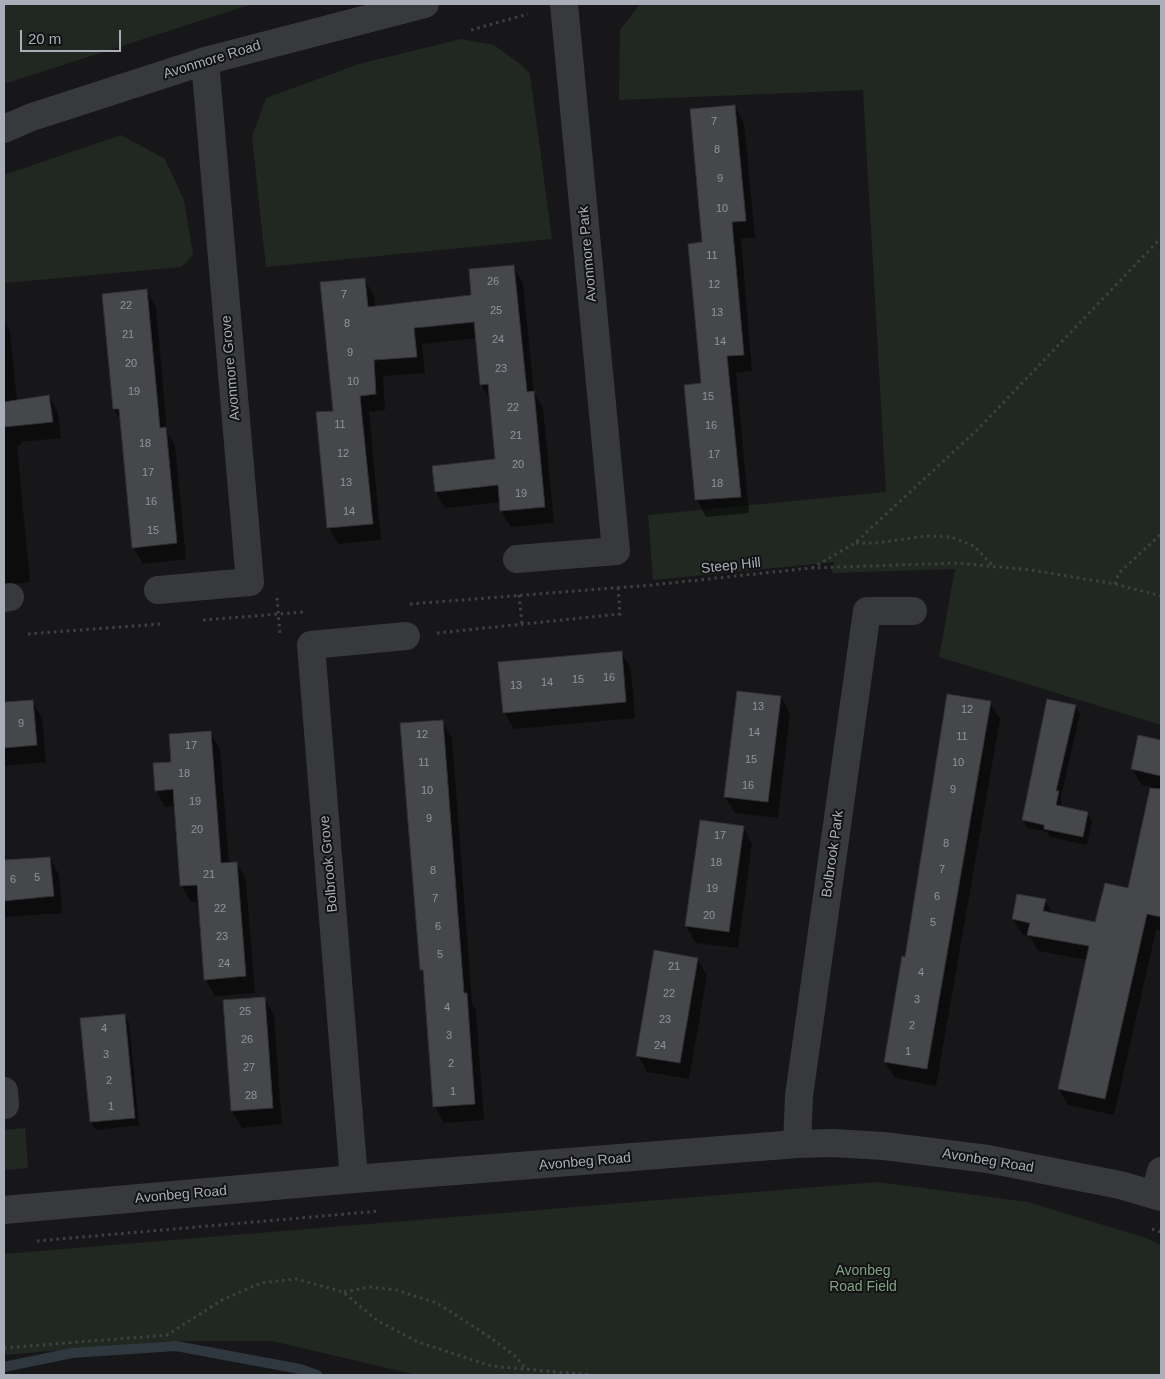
<!DOCTYPE html>
<style>
body{margin:0}
#map{position:relative;width:1165px;height:1379px;overflow:hidden;background:#171719;font-family:Arial,sans-serif}
canvas{display:block}
.frame{position:absolute;inset:0;border:5px solid #a9aeb8;pointer-events:none}
.scale{position:absolute;left:20px;top:30px;width:101px;height:22px;box-sizing:border-box;border:2px solid #a9aeb8;border-top:0;padding-left:6px;font-size:15px;line-height:18px;white-space:nowrap;color:#a9aeb8;-webkit-text-stroke:4px #121214;paint-order:stroke}
</style>
<div id="map">
<canvas width="1165" height="1379"></canvas>
<div class="frame"></div>
<div class="scale">20 m</div>
</div>
<script>
const context = document.querySelector('canvas').getContext('2d');
context.lineJoin = 'round';
function fill(path, color) {
  context.fillStyle = color;
  context.fill(path, 'evenodd');
}
function poly(rows) {
  const path = new Path2D();
  for (const r of rows) {
    path.moveTo(r[0], r[1]);
    for (let i = 2; i < r.length; i += 2) path.lineTo(r[i], r[i + 1]);
  }
  return path;
}
function trace(path, color, width, dash) {
  context.strokeStyle = color;
  context.lineWidth = width;
  context.lineCap = dash ? 'butt' : 'round';
  context.setLineDash(dash || []);
  context.stroke(path);
}
function label(font, color, halo, rows, align = 'center') {
  context.font = font + ' Arial,sans-serif';
  context.lineWidth = 4;
  context.setLineDash([]);
  context.textBaseline = 'middle';
  context.strokeStyle = halo;
  context.fillStyle = color;
  for (const [text, x, y, turn = 0] of rows) {
    context.save();
    context.translate(x, y);
    context.rotate((+turn || 0) * Math.PI / 180);
    context.textAlign = isNaN(turn) ? turn : align;
    if (halo) context.strokeText(text, 0, 0);
    context.fillText(text, 0, 0);
    context.restore();
  }
}
const green = poly([
 [4,4,252,4,4,84],
 [640,4,1161,4,1161,725,939,657,955,569,832,573,834,562,653,580,648,515,886,492,863,90,619,100,620,30],
 [461,39,494,45,519,63,530,74,552,239,266,267,252,137,266,98,359,64],
 [121,135,165,159,184,200,193,254,189,260,181,267,4,283,4,175],
 [25,1128,28,1168,4,1170,4,1130],
 [878,1182,1028,1202,1146,1238,1161,1245,1161,1375,417,1375,272,1341,168,1341,4,1355,4,1254]
]);
const shadow = poly([
 [735,107,744,123,755,237,741,239,752,371,736,373,749,513,706,517,697,500,686,386,702,385],
 [513,267,523,283,534,393,543,408,554,523,511,527,501,511,501,502,445,508,436,492,496,460,491,401,481,385,477,338,422,344,425,373,383,376,385,410,369,412,381,540,338,544,329,528,334,412,365,280,374,296,375,307,473,297],
 [146,290,156,307,167,432,175,445,186,559,143,564,133,547,122,423,114,409],
 [4,320,10,331,17,401,49,397,58,413,61,438,21,442,21,445,17,446,30,582,4,585],
 [621,652,631,669,635,718,514,729,504,712],
 [781,697,790,714,778,818,735,813,725,797],
 [32,701,42,718,46,762,4,766,4,704],
 [990,702,1000,719,936,1086,895,1078,885,1062,906,958],
 [1076,706,1080,714,1061,797,1061,808,1087,813,1092,821,1087,845,1050,837,1047,832,1028,828,1023,820],
 [442,721,452,738,472,1004,476,1010,484,1120,444,1123,435,1107,424,976,421,970],
 [210,732,220,749,229,864,237,863,246,880,255,993,215,996,205,979,199,902,191,902,182,886,175,806,165,807,156,790,173,763],
 [1139,737,1161,742,1161,931,1156,930,1114,1115,1068,1105,1059,1089,1088,960,1038,951,1030,937,1023,935,1013,919,1045,900,1053,914,1095,923,1129,889,1150,787,1142,785,1132,769],
 [743,827,752,844,738,948,696,943,686,926],
 [50,858,59,875,62,913,4,917,4,861],
 [697,959,707,975,689,1079,647,1072,638,1055],
 [264,998,274,1015,282,1124,242,1128,232,1111,224,1001],
 [124,1015,129,1023,139,1125,96,1130,91,1122]
]);
const stream = poly([
 [4,1367,72,1353,176,1346,300,1369,317,1375]
]);
const building = poly([
 [735,105,746,221,732,222,744,355,727,356,741,497,695,500,684,385,701,383,688,244,702,242,690,109,735,105],
 [514,265,527,392,534,391,545,507,500,511,498,485,435,492,432,466,495,459,488,384,480,385,474,322,414,328,417,357,374,360,376,394,360,396,373,524,327,528,316,412,333,411,320,282,365,278,368,307,471,295,469,269,514,265],
 [147,289,160,428,166,427,177,543,132,548,119,409,113,409,102,294,147,289],
 [49,395,53,422,4,427,4,402,49,395],
 [622,651,626,702,503,713,498,662,622,651],
 [737,691,781,696,768,802,724,797,737,691],
 [947,694,991,701,927,1069,884,1062,902,956,905,957,947,694],
 [1047,699,1076,705,1056,791,1059,791,1056,805,1088,812,1083,837,1044,829,1044,825,1022,820,1047,699],
 [33,700,37,745,4,748,4,702,33,700],
 [443,720,464,993,467,993,475,1104,433,1107,423,970,420,970,400,723,443,720],
 [211,731,221,863,237,862,246,976,204,980,197,885,180,886,173,789,155,791,153,763,171,762,169,734,211,731],
 [1138,735,1161,740,1161,776,1131,769,1138,735],
 [1150,788,1161,789,1161,917,1147,914,1105,1099,1058,1089,1089,946,1027,935,1030,923,1012,919,1017,894,1046,899,1043,911,1095,922,1105,883,1128,888,1150,788],
 [700,820,744,826,729,932,685,926,700,820],
 [50,857,54,896,4,901,4,860,50,857],
 [654,950,698,958,680,1063,636,1056,654,950],
 [265,997,273,1108,231,1111,223,1000,265,997],
 [125,1014,135,1118,90,1122,80,1018,125,1014]
]);
const path = poly([
 [471,30,528,14],
 [856,543,876,543,926,536,951,537,974,546,992,565],
 [812,568,855,543,977,430,1161,238],
 [1115,584,1119,573,1161,534],
 [519,595,522,624],
 [277,598,280,635],
 [410,604,652,585,811,568,957,563,1031,570,1115,584,1161,596],
 [203,620,304,612],
 [437,633,620,614,618,587],
 [28,634,160,624],
 [1152,1229,1161,1232],
 [37,1241,380,1211],
 [344,1292,369,1287,396,1290,437,1303,491,1338,515,1356,526,1369],
 [4,1348,167,1335,222,1300,261,1283,296,1279,343,1292,378,1321,418,1342,491,1366,591,1375]
]);
const minor = poly([
 [4,129,32,117,205,61,425,4],
 [517,559,616,551,564,4],
 [158,590,250,582,205,61],
 [4,598,10,597],
 [4,1091,5,1105],
 [797,1144,799,1096,867,611,913,611],
 [354,1179,311,645,406,636],
 [1155,1194,1161,1171],
 [4,1210,354,1179,797,1144,832,1143,884,1146,988,1159,1120,1185,1161,1197]
]);
const numberNames = [
 ["7",714,122],
 ["8",717,150],
 ["9",720,179],
 ["10",722,209],
 ["11",712,256],
 ["26",493,282],
 ["12",714,285],
 ["7",344,295],
 ["22",126,306],
 ["25",496,311],
 ["13",717,313],
 ["8",347,324],
 ["21",128,335],
 ["24",498,340],
 ["14",720,342],
 ["9",350,353],
 ["20",131,364],
 ["23",501,369],
 ["10",353,382],
 ["19",134,392],
 ["15",708,397],
 ["22",513,408],
 ["11",340,425],
 ["16",711,426],
 ["21",516,436],
 ["18",145,444],
 ["12",343,454],
 ["17",714,455],
 ["20",518,465],
 ["17",148,473],
 ["13",346,483],
 ["18",717,484],
 ["19",521,494],
 ["16",151,502],
 ["14",349,512],
 ["15",153,531],
 ["16",609,678],
 ["15",578,680],
 ["14",547,683],
 ["13",516,686],
 ["13",758,707],
 ["12",967,710],
 ["9",21,724],
 ["14",754,733],
 ["12",422,735],
 ["11",962,737],
 ["17",191,746],
 ["15",751,760],
 ["11",424,763],
 ["10",958,763],
 ["18",184,774],
 ["16",748,786],
 ["9",953,790],
 ["10",427,791],
 ["19",195,802],
 ["9",429,819],
 ["20",197,830],
 ["17",720,836],
 ["8",946,844],
 ["18",716,863],
 ["7",942,870],
 ["8",433,871],
 ["21",209,875],
 ["5",37,878],
 ["6",13,880],
 ["19",712,889],
 ["6",937,897],
 ["7",435,899],
 ["22",220,909],
 ["20",709,916],
 ["5",933,923],
 ["6",438,927],
 ["23",222,937],
 ["5",440,955],
 ["24",224,964],
 ["21",674,967],
 ["4",921,973],
 ["22",669,994],
 ["3",917,1000],
 ["4",447,1008],
 ["25",245,1012],
 ["23",665,1020],
 ["2",912,1026],
 ["4",104,1029],
 ["3",449,1036],
 ["26",247,1040],
 ["24",660,1046],
 ["1",908,1052],
 ["3",106,1055],
 ["2",451,1064],
 ["27",249,1068],
 ["2",109,1081],
 ["1",453,1092],
 ["28",251,1096],
 ["1",111,1107]
];
const streetNames = [
 ["Avonmore Road",212,60,-17],
 ["Avonmore Park",588,254,-95],
 ["Avonmore Grove",231,368,-95],
 ["Steep Hill",731,566,-6],
 ["Bolbrook Park",833,854,-82],
 ["Bolbrook Grove",329,864,-95],
 ["Avonbeg Road",988,1161,9],
 ["Avonbeg Road",585,1162,-5],
 ["Avonbeg Road",181,1195,-5]
];
const parkNames = [
 ["Avonbeg",863,1271],
 ["Road Field",863,1287]
];
fill(green, '#212822');
fill(shadow, '#0007');
trace(stream, '#2f383e', 10);
fill(building, '#46474b');
trace(building, '#313134', 1);
trace(path, '#3e4044', 3, [2.5, 4]);
trace(minor, '#38393d', 28);
label('11px', '#90949d', null, numberNames);
label('14px', '#a9aeb8', '#121214', streetNames);
label('14px', '#81a283', '#121214', parkNames);
</script>
